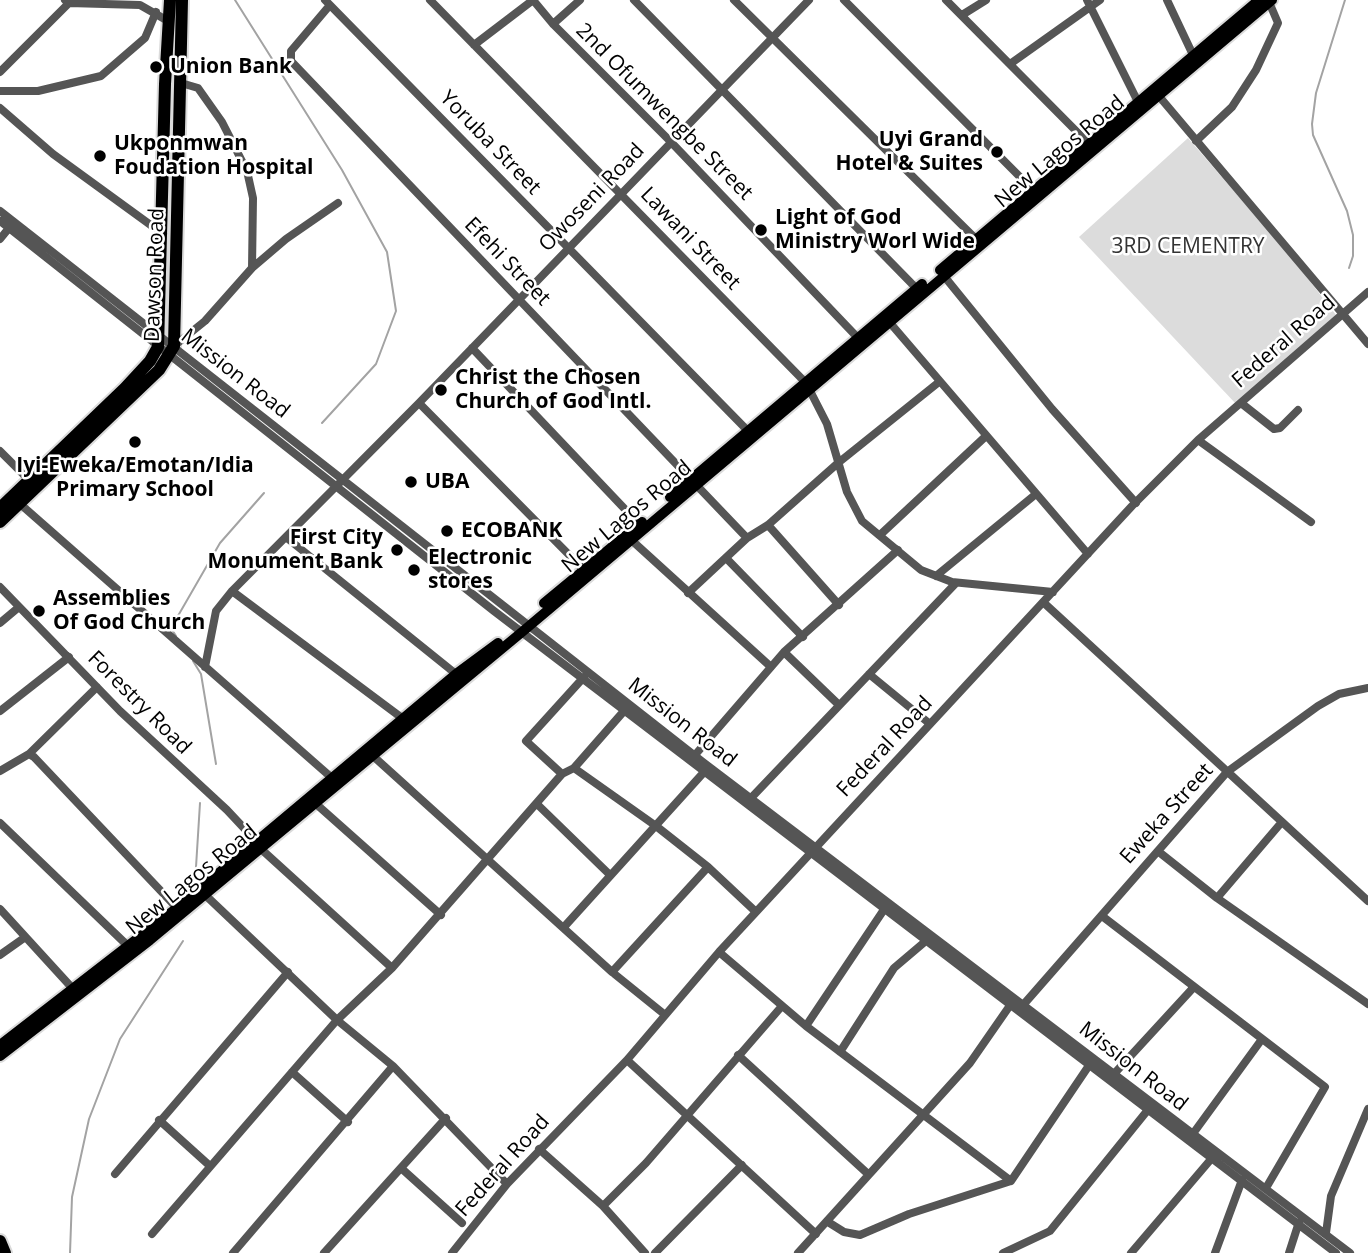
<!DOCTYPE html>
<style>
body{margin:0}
canvas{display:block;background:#fff}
</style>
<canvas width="1368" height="1253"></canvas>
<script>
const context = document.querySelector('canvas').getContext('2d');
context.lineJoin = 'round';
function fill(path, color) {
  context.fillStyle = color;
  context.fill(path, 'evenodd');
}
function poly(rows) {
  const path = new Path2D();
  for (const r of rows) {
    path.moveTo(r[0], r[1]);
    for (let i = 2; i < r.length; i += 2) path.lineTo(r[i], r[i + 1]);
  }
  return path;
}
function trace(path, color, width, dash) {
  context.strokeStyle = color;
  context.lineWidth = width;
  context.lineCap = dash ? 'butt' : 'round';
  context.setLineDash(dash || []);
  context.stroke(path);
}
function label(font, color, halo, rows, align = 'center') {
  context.font = font + ' "Open Sans",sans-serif';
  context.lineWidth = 5;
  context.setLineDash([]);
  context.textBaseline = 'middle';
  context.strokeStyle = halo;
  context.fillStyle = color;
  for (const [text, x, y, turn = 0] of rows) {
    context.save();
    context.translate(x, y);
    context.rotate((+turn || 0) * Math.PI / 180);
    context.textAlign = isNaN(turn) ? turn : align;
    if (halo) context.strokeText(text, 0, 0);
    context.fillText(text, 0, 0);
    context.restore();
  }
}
const green = poly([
 [1188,138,1292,258,1336,315,1236,404,1079,237]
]);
const stream = poly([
 [235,0,342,170,387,252,396,311,376,364,322,423],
 [1345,0,1316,93,1312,124,1313,135,1347,211,1353,235,1353,256,1349,268],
 [176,636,171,628,220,543,264,493],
 [193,661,201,674,216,764],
 [195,883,200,803],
 [70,1253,72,1197,89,1119,120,1039,183,941]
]);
const minor = poly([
 [65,0,69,3,140,5,168,21],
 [325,0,747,430],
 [430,0,806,383,827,424,847,492,862,521,921,570,952,582,1053,592],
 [533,0,553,24,670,141,858,338],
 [634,0,917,289],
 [734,0,975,238],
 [844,0,1032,189],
 [946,0,1088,143],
 [1087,0,1138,102],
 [1167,0,1193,55],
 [330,5,291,51,291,61,747,538],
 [962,15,986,0],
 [553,24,580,0],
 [474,45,533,0],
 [1010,64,1100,0],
 [0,72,69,3],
 [0,91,38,91,101,76,145,38,156,12],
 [1158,95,1368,344],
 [0,108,53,154,163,234],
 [1196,141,1232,107,1256,70,1278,23,1269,2],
 [0,211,704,763,1350,1253],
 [0,221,494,611,1336,1253],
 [0,239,9,228],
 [252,268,286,239,338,203],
 [944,276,1052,409,1136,503],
 [891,324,1088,554],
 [174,346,205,321,252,268,253,198,247,171,222,122,198,88,181,83],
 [472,348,639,524],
 [419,403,587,573],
 [1241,403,1274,429,1280,428,1298,410],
 [1198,440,1311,522],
 [0,451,28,479],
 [19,503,332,778],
 [768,525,839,605],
 [880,535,986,436],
 [628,537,771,667],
 [287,538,456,674],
 [726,558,803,637],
 [936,576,1036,494],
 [0,587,120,711,227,810,256,841],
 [232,591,402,718],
 [688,593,747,538,768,525,838,463,939,382],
 [1043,602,1368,901],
 [0,623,19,607],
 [784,652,839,705],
 [205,667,216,611,232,591,419,403,809,0],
 [869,674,930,724],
 [0,711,69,657],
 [29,754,97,687],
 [695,755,784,652,898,550],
 [373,756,612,972,664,1014],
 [574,768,656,826,708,867,756,912],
 [0,771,29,754,34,757,177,908],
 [562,774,526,741,584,677],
 [752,797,956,583],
 [315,803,441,915],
 [538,805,609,874],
 [0,823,128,946],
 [261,849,392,968],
 [1159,852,1217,898,1368,1004],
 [201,891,337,1020,393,1066,507,1184],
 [1217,898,1281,823],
 [0,909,74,990],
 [1102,916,1325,1087,1266,1188],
 [564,927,705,771],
 [719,952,806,1026,1011,1181],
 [0,955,24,938],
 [612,972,708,867],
 [1024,1004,1227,772,1318,706,1339,694,1368,688],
 [806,1026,885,908],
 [840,1052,894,968,927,940],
 [738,1055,868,1174],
 [627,1060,816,1234],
 [292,1072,348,1122],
 [1113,1075,1193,988],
 [159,1120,210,1166],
 [1192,1135,1262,1039],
 [539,1149,603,1206,645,1253],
 [401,1168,462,1223],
 [115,1174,288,972],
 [603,1206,646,1163,782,1006],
 [828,1222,844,1232,860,1235,909,1214,1011,1181,1092,1061],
 [1326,1233,1331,1196,1368,1109],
 [152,1234,337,1020,392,968,562,774,574,768,624,711],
 [233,1253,393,1066],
 [324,1253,446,1118],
 [452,1253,507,1184,627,1060,719,952,1132,506,1198,440,1368,292],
 [655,1253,742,1165],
 [798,1253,970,1063,1011,1004],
 [1003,1253,1050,1231,1147,1111],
 [1131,1253,1212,1158],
 [1215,1253,1242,1180],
 [1289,1253,1299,1222]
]);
const major = poly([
 [940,270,1259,0],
 [670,497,922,284],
 [544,603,642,522],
 [0,1045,177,908,456,674,498,643],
 [0,1056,150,940,522,632,1272,0]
]);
const highway = poly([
 [0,508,125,388,150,361,158,347,165,84,170,0],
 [0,522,159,370,174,346,182,0],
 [0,1241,5,1253]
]);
const markers = [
 [156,67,7,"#000"],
 [997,152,7,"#000"],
 [100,156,7,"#000"],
 [761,230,7,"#000"],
 [441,390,7,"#000"],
 [135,442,7,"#000"],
 [411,482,7,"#000"],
 [447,531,7,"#000"],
 [397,550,7,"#000"],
 [414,570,7,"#000"],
 [39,611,7,"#000"]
];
const poiNames = [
 ["Union Bank",170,67],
 ["Uyi Grand",983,140,"right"],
 ["Hotel & Suites",983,164,"right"],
 ["Ukponmwan",114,144],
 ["Foudation Hospital",114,168],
 ["Light of God",775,218],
 ["Ministry Worl Wide",775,242],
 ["Christ the Chosen",455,378],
 ["Church of God Intl.",455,402],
 ["Iyi-Eweka/Emotan/Idia",135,466,"center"],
 ["Primary School",135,490,"center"],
 ["UBA",425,482],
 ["ECOBANK",461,531],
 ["First City",383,538,"right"],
 ["Monument Bank",383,562,"right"],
 ["Electronic",428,558],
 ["stores",428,582],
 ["Assemblies",53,599],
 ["Of God Church",53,623]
];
const streetNames = [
 ["2nd Ofumwengbe Street",664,112,45],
 ["Yoruba Street",490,143,46],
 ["New Lagos Road",1060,152,-40],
 ["Owoseni Road",592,198,-46],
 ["Lawani Street",690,239,46],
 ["Efehi Street",507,262,46],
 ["Dawson Road",155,275,-88],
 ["Federal Road",1284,342,-41],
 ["Mission Road",235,374,38],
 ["New Lagos Road",627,517,-40],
 ["Forestry Road",139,703,45],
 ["Mission Road",682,723,38],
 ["Federal Road",885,747,-47],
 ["Eweka Street",1167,814,-48],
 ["New Lagos Road",192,880,-39],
 ["Mission Road",1133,1067,38],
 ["Federal Road",503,1166,-48]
];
const parkNames = [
 ["3RD CEMENTRY",1188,247]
];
fill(green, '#dcdcdc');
trace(stream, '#a3a3a3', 2);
trace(major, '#dbdbdb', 14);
trace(highway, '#dbdbdb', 16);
trace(minor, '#555', 8);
trace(major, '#000', 10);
trace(highway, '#000', 12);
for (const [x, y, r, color] of markers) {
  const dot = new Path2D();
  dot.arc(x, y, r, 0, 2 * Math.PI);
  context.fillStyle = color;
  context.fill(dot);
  trace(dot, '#fff', 2.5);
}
label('bold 21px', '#000', '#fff', poiNames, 'left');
label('21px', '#000', '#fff', streetNames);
label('21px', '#333', '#fff', parkNames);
</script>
